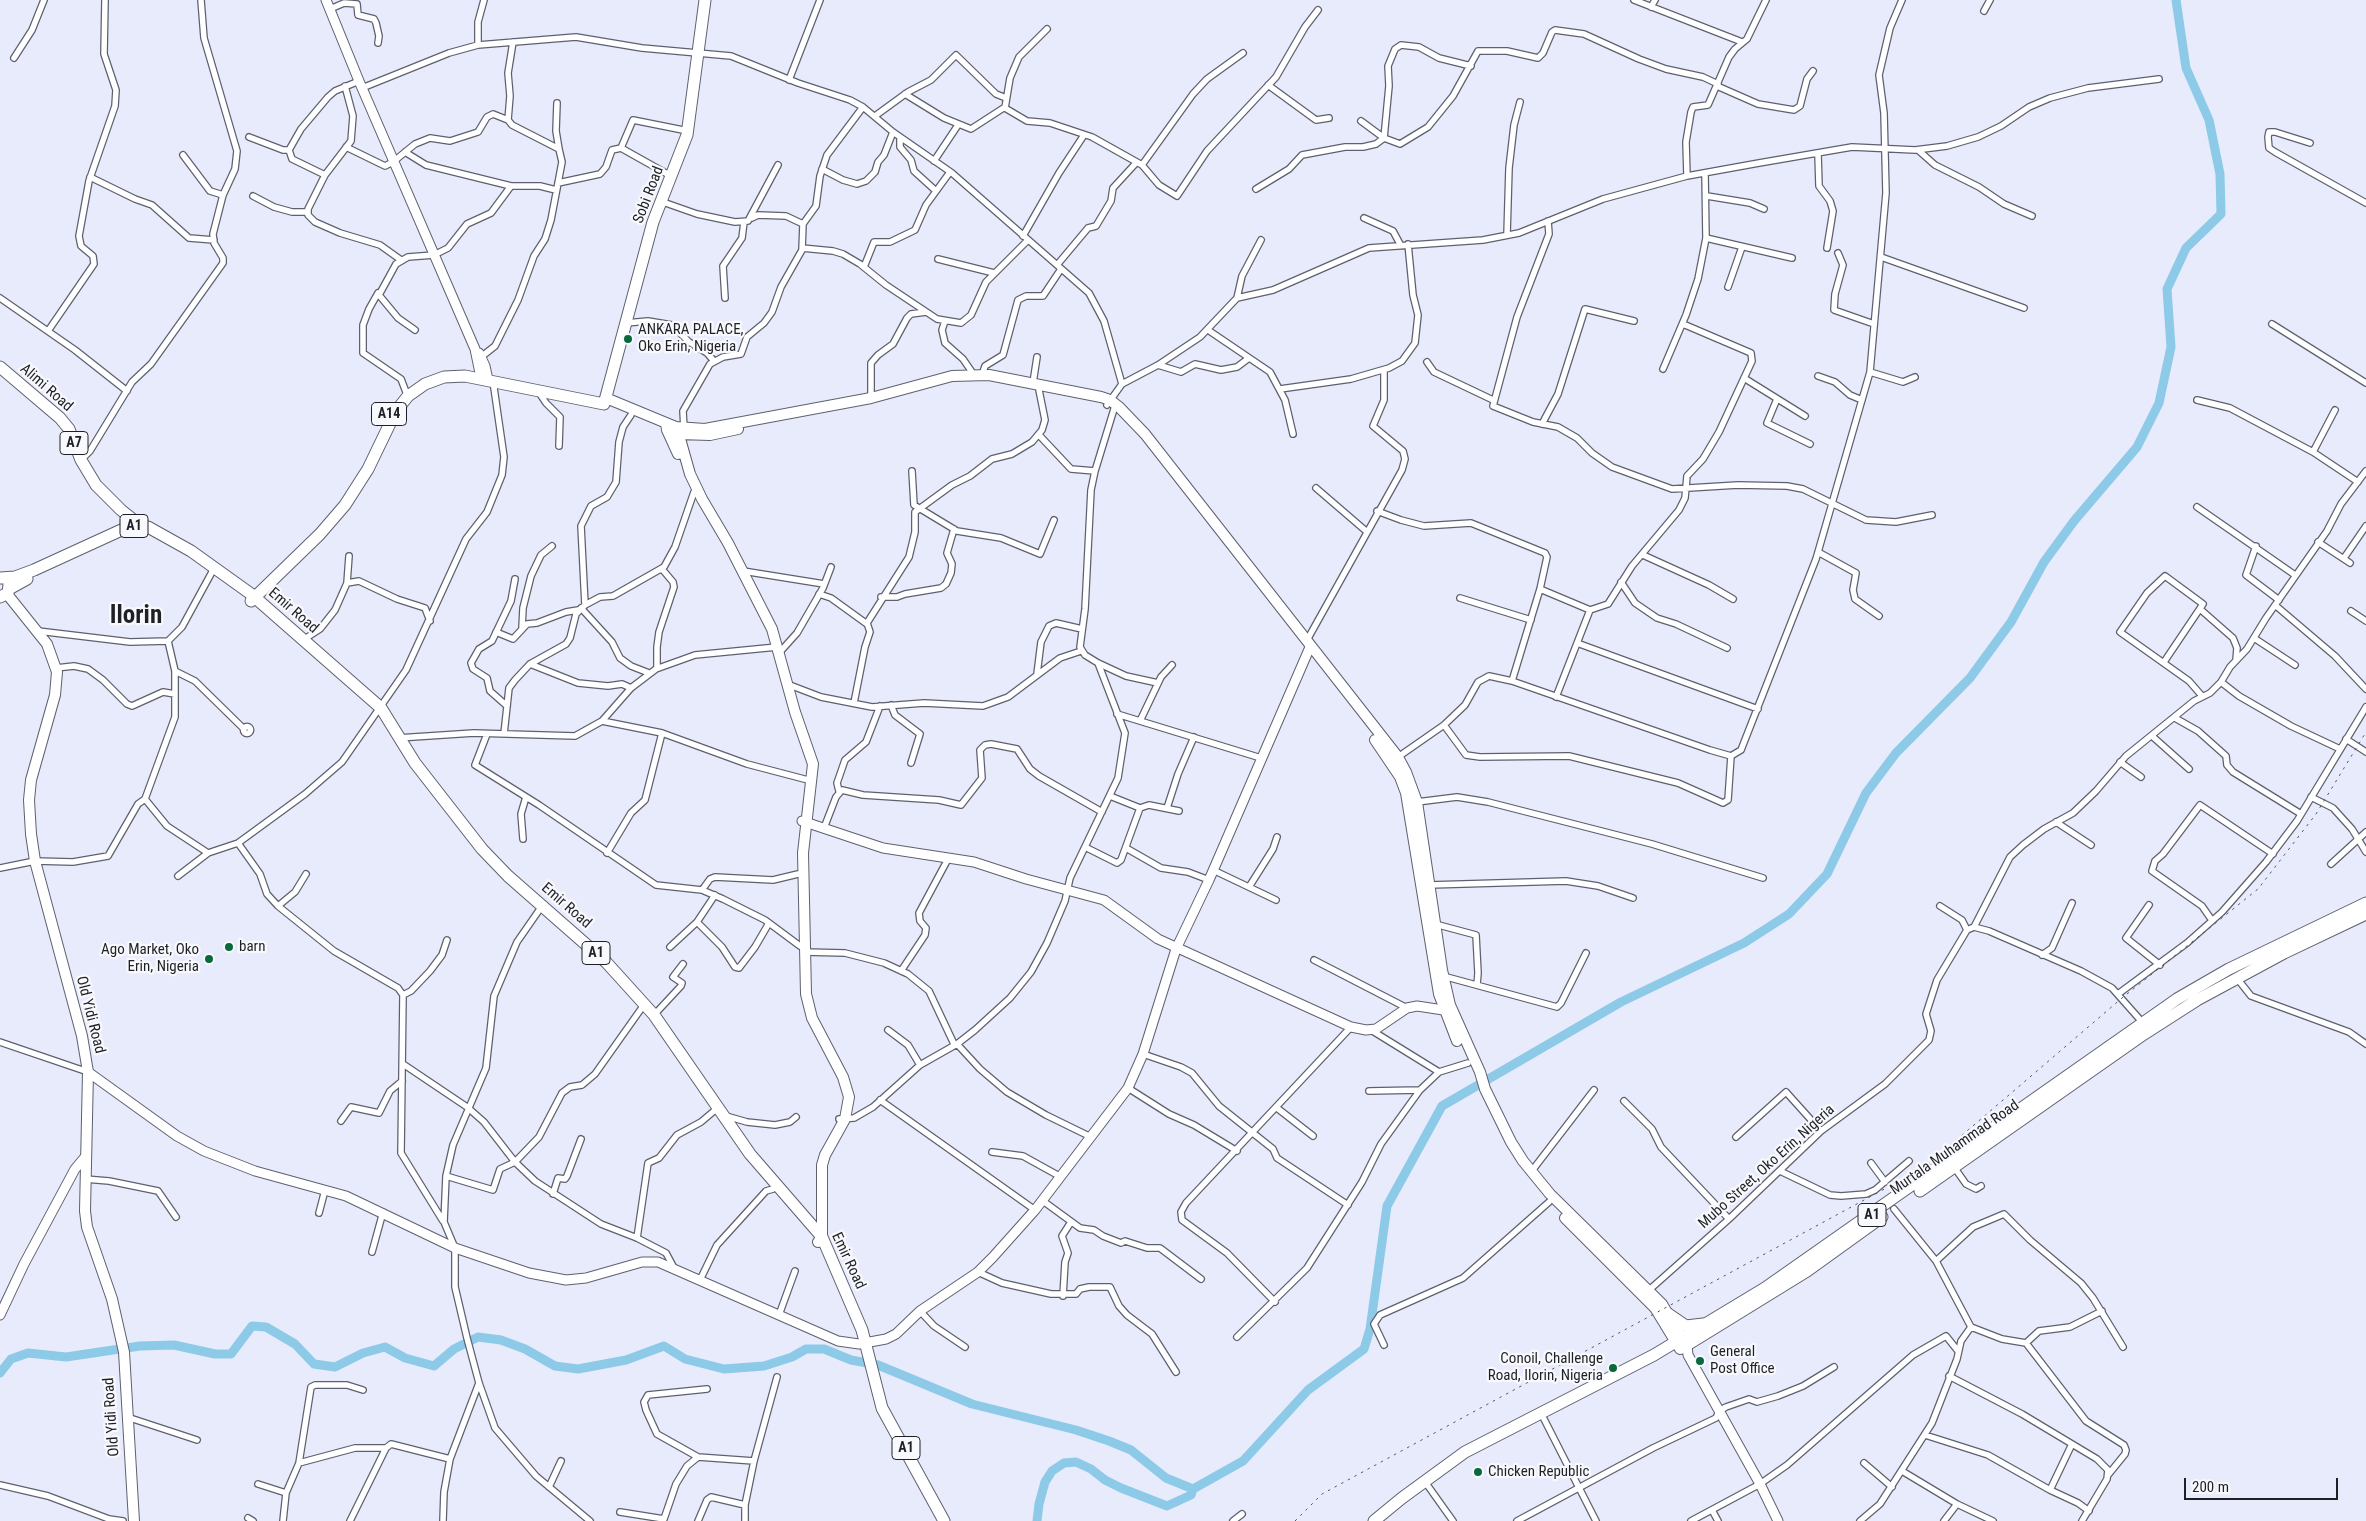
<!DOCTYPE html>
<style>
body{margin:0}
#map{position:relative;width:2366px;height:1521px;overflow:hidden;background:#e8ebfc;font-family:"Roboto Condensed",sans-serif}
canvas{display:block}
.scale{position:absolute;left:2184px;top:1478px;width:154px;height:22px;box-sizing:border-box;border:2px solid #1f2026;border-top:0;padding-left:6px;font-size:15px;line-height:18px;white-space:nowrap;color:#1f2026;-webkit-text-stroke:4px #f8f9fc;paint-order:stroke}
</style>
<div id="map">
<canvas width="2366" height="1521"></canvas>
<div class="scale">200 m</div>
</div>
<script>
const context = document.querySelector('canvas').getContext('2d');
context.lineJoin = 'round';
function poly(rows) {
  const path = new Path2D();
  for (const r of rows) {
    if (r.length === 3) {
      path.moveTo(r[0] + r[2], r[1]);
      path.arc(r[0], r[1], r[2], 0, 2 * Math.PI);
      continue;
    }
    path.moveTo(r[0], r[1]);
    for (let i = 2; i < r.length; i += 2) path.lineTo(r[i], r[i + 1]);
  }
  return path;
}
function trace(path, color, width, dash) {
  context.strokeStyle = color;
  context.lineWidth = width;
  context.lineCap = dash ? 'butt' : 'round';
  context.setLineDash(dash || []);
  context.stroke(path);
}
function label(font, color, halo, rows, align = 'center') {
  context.font = font + ' "Roboto Condensed",sans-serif';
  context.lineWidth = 4.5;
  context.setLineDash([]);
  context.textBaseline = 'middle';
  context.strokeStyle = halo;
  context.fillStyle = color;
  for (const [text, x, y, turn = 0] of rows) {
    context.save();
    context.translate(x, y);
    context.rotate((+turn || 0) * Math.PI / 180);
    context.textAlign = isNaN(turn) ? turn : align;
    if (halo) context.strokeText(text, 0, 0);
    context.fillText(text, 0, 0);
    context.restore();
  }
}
const river = poly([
 [0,1373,11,1359,28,1353,66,1357,140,1346,174,1345,215,1354,231,1354,252,1326,266,1327,295,1344,314,1364,335,1367,363,1353,385,1347,405,1358,434,1366,454,1349,478,1337,501,1340,525,1349,555,1366,578,1369,626,1360,664,1346,685,1359,724,1369,764,1366,792,1357,806,1349,824,1349,851,1360,878,1365,972,1404,1076,1430,1109,1441,1131,1450,1166,1478,1193,1489],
 [1037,1521,1039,1504,1045,1482,1052,1471,1064,1463,1076,1462,1091,1469,1105,1480,1121,1488,1167,1506,1191,1495,1193,1489,1243,1461,1308,1390,1364,1349,1370,1329,1387,1206,1442,1106,1621,1002,1744,943,1789,914,1827,874,1866,793,1896,753,1970,678,2011,622,2044,562,2074,521,2137,447,2159,403,2171,347,2167,289,2186,248,2221,214,2220,174,2209,120,2186,68,2176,0]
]);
const street = poly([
 [1634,0,1742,42],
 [1651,7,1655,0],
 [330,9,344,3,357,4,358,15,374,19,376,23,379,36,378,43],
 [1984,11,1990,0],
 [1047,29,1019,57,1010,78,1005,108,1027,121,1050,123,1092,137,1142,165,1159,185,1177,196,1207,151,1276,77,1305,27,1318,10],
 [478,45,478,22,484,0],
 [14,58,32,30,44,0],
 [789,80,820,0],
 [1268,85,1316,120,1329,118],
 [345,86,353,116,351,141,325,175,308,209,308,215,315,222,340,233,380,245,401,260],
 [1717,86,1758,104,1794,110,1800,106,1807,79,1813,71],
 [362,88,449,53,478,45,576,37,642,48,731,56,798,83,850,100,863,107,893,132,952,173,1089,293,1104,321,1122,384],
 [905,94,944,118,971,129,1005,107],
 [557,103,556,131,559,149],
 [875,116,908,92,931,80,956,55,996,94,1006,98],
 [1361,121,1384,138,1400,144,1428,127,1453,96,1478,51,1507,51,1538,58,1543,53,1552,32,1555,30,1584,34,1639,59,1666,69,1703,77,1718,84],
 [249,137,283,150,289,150],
 [900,137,900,147,911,160,914,171,936,191],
 [2310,143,2275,132,2269,132,2268,137,2269,148,2275,152,2366,203],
 [346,147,385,166,393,162,415,144,430,138,450,141,478,132,487,117,493,114,508,120],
 [621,148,671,176],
 [1918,150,1935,165,1979,187,2004,204,2032,216],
 [405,152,426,165,511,186],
 [1818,154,1819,186,1830,201,1833,211,1827,248],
 [183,155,210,191,223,195],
 [934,161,958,125],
 [1142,165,1193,94,1207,79,1243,53],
 [822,169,843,180,857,184,866,181,875,172,878,162,884,155,893,132],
 [325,175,292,159,289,150,301,129,328,97,335,91,359,81],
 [1687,176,1686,142,1691,112,1693,107,1708,105,1729,57,1735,49,1747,39,1766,0],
 [90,177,135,199,152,205,189,238,214,240],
 [558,183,600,174,606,167,612,150,621,148,633,120,688,131],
 [1256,189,1289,169,1302,155,1345,147,1363,147,1376,144,1384,138,1389,86,1388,66,1395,49,1401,45,1419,47,1439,58,1471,66],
 [253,196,274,207,292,212,307,212],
 [1707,196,1750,203,1764,209],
 [660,201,697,214,735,222,748,221,778,165],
 [752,218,758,215,786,216,803,224],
 [1364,218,1393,231,1400,244],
 [1548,221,1549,234,1517,317,1493,406,1533,422,1558,427,1577,438,1592,453,1612,467,1672,489,1738,485,1787,486,1803,489,1866,520,1896,522,1932,515],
 [1507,235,1509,168,1514,125,1520,102],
 [1023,236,1059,173,1084,135],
 [1706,238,1792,258],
 [802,248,833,251,843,254,860,264,886,285,937,319,961,323,971,315,986,282,1028,240],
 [1838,253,1843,265,1835,294,1834,310,1874,324],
 [1881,257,2024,308],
 [938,259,994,273],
 [1057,265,1088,228,1096,226,1111,201,1113,188,1136,163],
 [864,267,874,242,890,242,915,230,926,205,950,172],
 [1728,287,1742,247],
 [378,293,369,309,363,325,363,353,401,379,406,392],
 [0,298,75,350,127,391],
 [725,298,723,266,742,238,744,222],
 [1237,298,1242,276,1261,240],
 [945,321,942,330,945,343,963,359,974,375],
 [626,323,648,321,672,325,689,342,707,353,714,361],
 [2272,324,2366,383],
 [415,330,398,318,379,295,396,264,408,257,434,255,448,248,467,224,491,213,511,186,540,186,556,190],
 [1208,330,1270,372,1285,400,1293,434],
 [48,331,94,264,93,256,81,246,79,236,89,181,115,106,116,90,104,54,105,0],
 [481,357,495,346,518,300,534,256,545,239,551,220,562,162,559,149,512,125,508,120,510,96,508,73,513,42],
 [1427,362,1434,372,1493,400],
 [1158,365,1181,372,1195,364,1221,370,1237,367,1249,358],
 [1663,369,1686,315,1698,279,1706,238,1705,173],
 [1870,372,1903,382,1915,377],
 [982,375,985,366,1003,355,1018,300,1026,296,1043,296,1061,269],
 [1818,376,1835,382,1850,395,1862,400],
 [1744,378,1805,416],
 [1033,383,1037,357],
 [1280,389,1351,379,1389,368,1402,361,1415,343,1418,315,1413,295,1408,244],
 [538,391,546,403,560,417,559,446],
 [871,398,871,363,878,355,893,344,907,318,911,314,926,312],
 [1777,399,1767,423,1810,444],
 [2197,400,2230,408,2313,452,2358,482],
 [1107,405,1122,384,1158,365,1200,337,1237,298,1273,290,1369,248,1483,240,1519,233,1603,199,1687,176,1759,163,1852,147,1915,150,1947,146,1978,137,2001,126,2029,107,2050,98,2088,88,2159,79],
 [1542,424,1558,394,1585,309,1634,321],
 [684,429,683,411,710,364,723,357,741,354,747,337,764,323,772,312,781,287,802,250,803,224,816,206,820,176,827,155,863,107],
 [1039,435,1071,469,1095,471],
 [2313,452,2335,410],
 [80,461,90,451,132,382,151,364,223,263,223,258,214,243,213,234,223,195,235,169,237,151,204,38,201,0],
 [912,471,914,505,957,531,1001,538,1040,554,1054,520],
 [1316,488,1366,531],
 [2197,507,2295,575],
 [1377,511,1401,520,1424,526,1471,523,1545,553,1547,557,1540,589,1512,681],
 [2318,542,2350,563],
 [2256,546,2246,575,2279,600],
 [1818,552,1856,573,1853,590,1855,599,1879,616],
 [1643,555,1709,585,1733,599],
 [2344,558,2366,526],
 [743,571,824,584],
 [1621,582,1635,603,1657,618,1676,624,1727,648],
 [347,583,359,581,397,599,425,608,430,621],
 [1540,589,1590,610,1556,697],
 [819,594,831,598,867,624],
 [881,597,897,597,905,594,941,588,946,584,951,573,952,564,947,553,954,529],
 [1460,598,1531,620],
 [585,605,581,526,591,506,607,497,616,482,619,442,623,427,631,415],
 [2275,605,2335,656,2366,689],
 [581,608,612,642,620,658,631,666,649,673],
 [2200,609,2233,638,2237,648,2236,660],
 [1590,610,1608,604,1632,566,1679,510,1685,498,1687,476,1703,459,1719,432,1752,361,1751,353,1683,324],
 [2351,611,2366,621],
 [522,628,523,608,531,576,541,555,552,546],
 [38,631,130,642,168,641,182,627,212,572],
 [496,632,513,639,527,624,537,623,566,612,578,610],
 [2254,638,2295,665],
 [303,640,320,629,335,610,347,583,349,556],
 [168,641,175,671,175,717,145,799,167,826,208,853],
 [1306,642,1402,470,1405,459,1403,451,1373,426,1384,400,1384,370],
 [1577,643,1758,709],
 [779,653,797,633,823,588,831,567],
 [2164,662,2203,604,2165,576,2147,593,2120,632,2189,681,2202,696],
 [1098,663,1126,676,1158,683],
 [530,664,578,683,608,686,622,684,631,688],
 [56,668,74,666,88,669,103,680,127,704,132,706,163,692,175,694],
 [657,668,657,647,659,632,674,587,673,582,662,569],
 [175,671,195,681,244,729],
 [1037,674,1041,642,1049,626,1056,623,1082,629],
 [2221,682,2239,696,2291,726,2340,749],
 [787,684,821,697,872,707,924,703,983,706,1008,697,1060,658,1081,651],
 [854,703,865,647,870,632,867,623,909,557,915,532,915,512,952,485,970,476,992,459,1012,454,1032,442,1042,430,1045,420,1039,390],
 [891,705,895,715,920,734,911,763],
 [507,706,490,691,487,678,473,669,471,663,479,649,492,641,511,601,515,579],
 [1117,714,1261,758],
 [2175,718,2198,731,2226,756,2227,765,2233,772,2301,814],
 [602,721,662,733,747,764,808,780],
 [1140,721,1161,677,1172,665],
 [1444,725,1466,755,1480,757,1569,756,1678,783,1723,803,1728,800,1731,756],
 [247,730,3.5],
 [487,734,475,765,539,805,656,885,702,890,723,899,765,920,800,946],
 [504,734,509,688,515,680,530,664,566,644,570,638,576,614,585,605,600,597,613,596,664,567,675,547,694,492],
 [2152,736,2189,769],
 [398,738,474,733,575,736,602,721,631,688,656,669,695,655,777,647],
 [2346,739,2366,752],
 [1398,757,1444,725,1465,705,1478,682,1489,676,1512,681,1710,750,1731,756,1741,750,1816,559,1870,372,1886,193,1884,113,1879,75,1890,28,1902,0],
 [2120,762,2141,777],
 [839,791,837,783,845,760,866,742,880,706],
 [2311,797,2333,808,2352,829,2366,852],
 [1417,802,1457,797,1488,802,1652,844,1763,878],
 [1140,808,1149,805,1179,811],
 [1167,808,1178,774,1194,737],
 [2056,822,2091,845],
 [824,828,836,797,842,790,863,795,939,800,961,805,982,778,980,750,985,745,991,744,1017,749,1030,769,1039,776,1102,812],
 [523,839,521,814,526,797],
 [238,843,260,874,267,894,278,906,334,951,398,988,403,995,401,1153,443,1221],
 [1085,847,1117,863,1121,860,1140,808,1110,796],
 [1126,848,1161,868,1188,872,1209,880],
 [607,853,631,813,645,800,662,733],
 [2331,864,2366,832],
 [0,868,35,861,73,862,108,856,138,804,145,799],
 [1213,870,1276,900],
 [178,876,208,853,238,843,249,835,305,794,342,762,406,670,466,539,487,512,502,475,504,457,493,381],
 [1429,885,1566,881,1598,886,1633,898],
 [1249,887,1273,849,1277,837],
 [702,890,710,879,715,877,773,880,798,874],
 [2149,905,2126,938,2160,965],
 [278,906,295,892,306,874],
 [542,906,517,942,494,996,486,1068,453,1145,446,1176,444,1222,455,1248,455,1287,467,1338,479,1383,495,1428,536,1476,590,1521],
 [1940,906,1962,920,1967,930],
 [2211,919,2202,906,2152,871,2155,861,2163,854,2200,805,2273,854],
 [697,922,722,947,735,967,739,968,755,947,769,923],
 [1435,924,1476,935,1478,973,1477,985],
 [1974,927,2010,857,2023,845,2044,829,2073,813,2096,791,2126,756,2194,701,2210,693,2221,682,2230,667,2247,649,2266,618,2327,531,2341,504,2366,471],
 [670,947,697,922,715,895],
 [804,952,845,953,884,963,908,974,929,991,954,1044],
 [2042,955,2052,948,2072,903],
 [1314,960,1407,1008],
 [901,971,925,935,926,928,920,921,919,913,948,859],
 [1443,976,1557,1007,1561,1003,1586,953],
 [2236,977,2251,996,2349,1032,2366,1044],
 [2118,994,2187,943,2222,912,2266,862,2297,821,2366,707],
 [403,995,411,991,430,971,442,955,447,940],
 [654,1015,681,986,682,983,673,977,683,964],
 [888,1030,908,1045,920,1065],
 [1371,1030,1439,1072,1468,1063],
 [0,1042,88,1072],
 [957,1044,980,1069,1007,1092,1046,1115,1091,1137],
 [1143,1054,1181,1067,1192,1073,1219,1106,1273,1149,1277,1158,1348,1205],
 [403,1064,467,1107,484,1122,515,1162,535,1181,601,1224,637,1238,666,1253,674,1268],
 [1128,1088,1169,1114,1194,1125,1237,1151],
 [1369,1091,1420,1090,1439,1072],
 [880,1100,1035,1210],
 [1624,1101,1652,1129,1661,1147,1729,1219],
 [1277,1108,1313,1136],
 [726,1116,747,1122,775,1125,790,1122,796,1117],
 [839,1119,854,1118,873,1107,920,1065,957,1044,975,1030,1010,998,1031,972,1047,943,1065,901,1070,878,1118,778,1125,733,1098,663,1085,655,1080,647,1085,609,1091,490,1095,471,1114,409],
 [341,1121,351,1107,379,1113,390,1091,402,1081],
 [1736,1137,1786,1092,1821,1131],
 [992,1152,1023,1156,1061,1177],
 [1871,1163,1885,1182],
 [1954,1167,1966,1184,1976,1189,1981,1186],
 [1780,1171,1830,1195,1841,1196,1866,1194,1875,1190,1909,1161],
 [1531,1172,1594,1090],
 [446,1176,493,1190,500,1169,515,1162,539,1137,562,1093,570,1087,582,1085,595,1074,641,1009],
 [85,1179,109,1181,158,1191,176,1217],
 [553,1194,558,1178,565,1179,567,1176,581,1139],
 [1043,1201,1080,1228,1094,1230,1103,1236,1121,1243,1125,1241,1147,1248,1160,1248,1201,1279],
 [1894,1209,1936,1261,1971,1327,2002,1339,2026,1343,2086,1421,2124,1445,2126,1450,2125,1454,2108,1475],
 [319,1213,325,1190],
 [637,1238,648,1163,659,1158,677,1135,701,1122,714,1111],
 [372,1252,383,1212],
 [1936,1261,1973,1227,2004,1214,2030,1240,2081,1283,2093,1298,2123,1347],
 [978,1272,1002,1283,1051,1294,1076,1294,1080,1289,1089,1287,1110,1287,1119,1306,1127,1315,1152,1334,1176,1372],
 [700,1280,717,1245,766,1191,773,1189],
 [1648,1291,1729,1219,1821,1131,1885,1084,1929,1040,1931,1031,1926,1014,1937,980,1967,930,1974,927,1989,931,2081,971,2112,988,2143,1023],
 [1063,1296,1065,1262,1068,1253,1062,1236,1071,1222],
 [1275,1302,1227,1253,1182,1220,1181,1212,1186,1203,1351,1027],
 [920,1311,934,1326,965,1347],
 [779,1315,795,1271],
 [1237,1337,1307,1268,1362,1182,1381,1144,1420,1090],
 [2026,1343,2039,1331,2070,1327,2102,1311],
 [1384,1345,1374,1324,1380,1315,1463,1278,1549,1202],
 [1949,1376,2022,1414,2097,1459,2108,1470,2107,1479,2082,1521],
 [707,1389,648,1395,644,1402,646,1410,657,1434,698,1457,754,1461],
 [127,1417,197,1440],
 [1544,1419,1596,1521],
 [1925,1435,1988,1455,2050,1490,2078,1503,2089,1511],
 [299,1463,355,1448,386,1448],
 [1864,1463,1892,1487],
 [1902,1471,1957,1504,1993,1521],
 [258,1484,286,1493],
 [0,1485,48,1496,109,1519,123,1521],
 [1428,1486,1453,1521],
 [549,1487,561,1461],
 [2050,1490,2072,1444],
 [1712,1510,1718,1521],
 [620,1512,664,1519,676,1484,687,1466,698,1457],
 [248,1518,253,1521],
 [283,1521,286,1493,299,1463,311,1387,315,1385,347,1385,363,1390],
 [350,1521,386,1448,391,1444,450,1459],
 [443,1521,444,1492,450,1459,479,1383],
 [698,1521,707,1500,711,1497,745,1505],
 [745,1521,745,1505,754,1461,777,1377],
 [1233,1521,1242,1514],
 [1517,1521,1653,1448,1716,1418,1719,1411,1726,1407,1749,1399,1757,1402,1778,1396,1803,1386,1834,1367],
 [1691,1521,1760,1484,1787,1465,1913,1355,1946,1336,1958,1351],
 [1860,1521,1880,1504,1932,1423,1957,1359,1961,1341,1971,1327],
 [1944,1521,1957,1504]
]);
const secondary = poly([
 [326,0,359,81,475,349,481,378],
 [479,353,485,366,488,380],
 [802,821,883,848,974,862,1026,879,1104,900,1158,939,1351,1027,1366,1030,1376,1029,1407,1008,1417,1006,1450,1011],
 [88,1072,177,1136,204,1151,255,1171,346,1196,455,1248,529,1273,566,1280,586,1278,642,1262,658,1262,838,1341,859,1344,886,1339,896,1334,920,1311,978,1272,993,1257,1035,1210,1128,1088,1143,1054,1176,949,1209,880,1310,647],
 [0,1315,24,1264,75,1169,86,1156],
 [1687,1345,1688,1355,1760,1484,1778,1521]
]);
const primary = poly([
 [606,398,676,427,705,429,871,398,952,376,989,375,1101,397,1110,400,1119,407,1145,434,1398,757,1406,772,1417,802,1442,970,1450,1005,1480,1072,1485,1089,1511,1142,1523,1161,1550,1194,1662,1304,1686,1345],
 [666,423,667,430,678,454],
 [677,428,690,474,702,499,728,543,772,629,795,712,813,764,803,853,806,994,812,1018,843,1077,849,1097,845,1119,825,1155,822,1165,822,1237,818,1242],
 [679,434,710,435,738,429],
 [7,594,47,644,57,672,55,695,31,780,29,800,31,834,35,861,82,1036,88,1072,85,1211,87,1227,112,1299,124,1352,134,1521],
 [1375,740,1400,777,1406,793,1439,994,1457,1041],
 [1565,1218,1655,1308,1680,1349]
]);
const highway = poly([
 [0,367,60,418,69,429,81,460,96,485,121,510,141,526],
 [0,578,15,577,34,570,128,527,148,527,191,551,251,594,381,708,415,763,482,849,508,876,606,962,654,1015,750,1154,822,1237,862,1330,882,1408,944,1521],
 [9,589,27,579],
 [0,597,8,593,9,584],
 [251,601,320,534,345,505,368,469,396,411,408,396,425,384,444,377,465,376,604,404,653,222,687,135,705,0],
 [1920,1191,2144,1034,2197,1000,2284,953,2366,914],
 [1667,1313,1686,1326,1703,1324],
 [1682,1348,1807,1271,1882,1217],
 [1374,1521,1402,1498,1465,1452,1654,1355,1765,1288,2177,999,2229,969,2366,903]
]);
const rail = poly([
 [1295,1521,1322,1494,1925,1167,2122,998,2258,889,2316,814,2366,732]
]);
const markers = [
 [628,339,5,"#09683c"],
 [229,947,5,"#09683c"],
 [209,959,5,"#09683c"],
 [1700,1361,5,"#09683c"],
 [1613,1368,5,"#09683c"],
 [1478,1472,5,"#09683c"]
];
const shields = [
 [389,414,35],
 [74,443,28],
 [134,526,28],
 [596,953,28],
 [1872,1215,28],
 [906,1448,28]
];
const shieldNames = [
 ["A14",389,414],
 ["A7",74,443],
 ["A1",134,526],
 ["A1",596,953],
 ["A1",1872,1215],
 ["A1",906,1448]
];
const streetNames = [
 ["Sobi Road",649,195,-69],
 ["Alimi Road",46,388,41],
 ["Emir Road",293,611,41],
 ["Emir Road",566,906,41],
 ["Old Yidi Road",90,1015,76],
 ["Murtala Muhammad Road",1955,1148,-35],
 ["Mubo Street, Oko Erin, Nigeria",1767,1167,-42],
 ["Emir Road",848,1261,65],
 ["Old Yidi Road",112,1417,-94]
];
const poiNames = [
 ["ANKARA PALACE,",638,330],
 ["Oko Erin, Nigeria",638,347],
 ["barn",239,947],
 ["Ago Market, Oko",199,950,"right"],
 ["Erin, Nigeria",199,967,"right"],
 ["General",1710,1352],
 ["Post Office",1710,1369],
 ["Conoil, Challenge",1603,1359,"right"],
 ["Road, Ilorin, Nigeria",1603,1376,"right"],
 ["Chicken Republic",1488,1472]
];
const townNames = [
 ["Ilorin",136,617]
];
trace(river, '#8ccae8', 9);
trace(street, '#5e606e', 8);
trace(secondary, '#5e606e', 11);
trace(primary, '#5e606e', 12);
trace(highway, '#5e606e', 13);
trace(street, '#fff', 5.5);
trace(secondary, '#fff', 9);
trace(primary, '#fff', 10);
trace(highway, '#fff', 11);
trace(rail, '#555760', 1, [2.5, 5]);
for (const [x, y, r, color] of markers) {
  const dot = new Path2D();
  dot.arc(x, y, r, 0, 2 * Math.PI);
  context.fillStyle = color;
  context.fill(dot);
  trace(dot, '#f8f9fc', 2);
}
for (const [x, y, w] of shields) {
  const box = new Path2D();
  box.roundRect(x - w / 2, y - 11.5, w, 23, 4);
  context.fillStyle = '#f8f9fc';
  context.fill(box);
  trace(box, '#1f2026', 1);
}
label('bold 14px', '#1f2026', null, shieldNames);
label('15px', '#1f2026', '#f8f9fc', streetNames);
label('15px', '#1f2026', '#f8f9fc', poiNames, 'left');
label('bold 25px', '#1f2026', '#f8f9fc', townNames);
</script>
